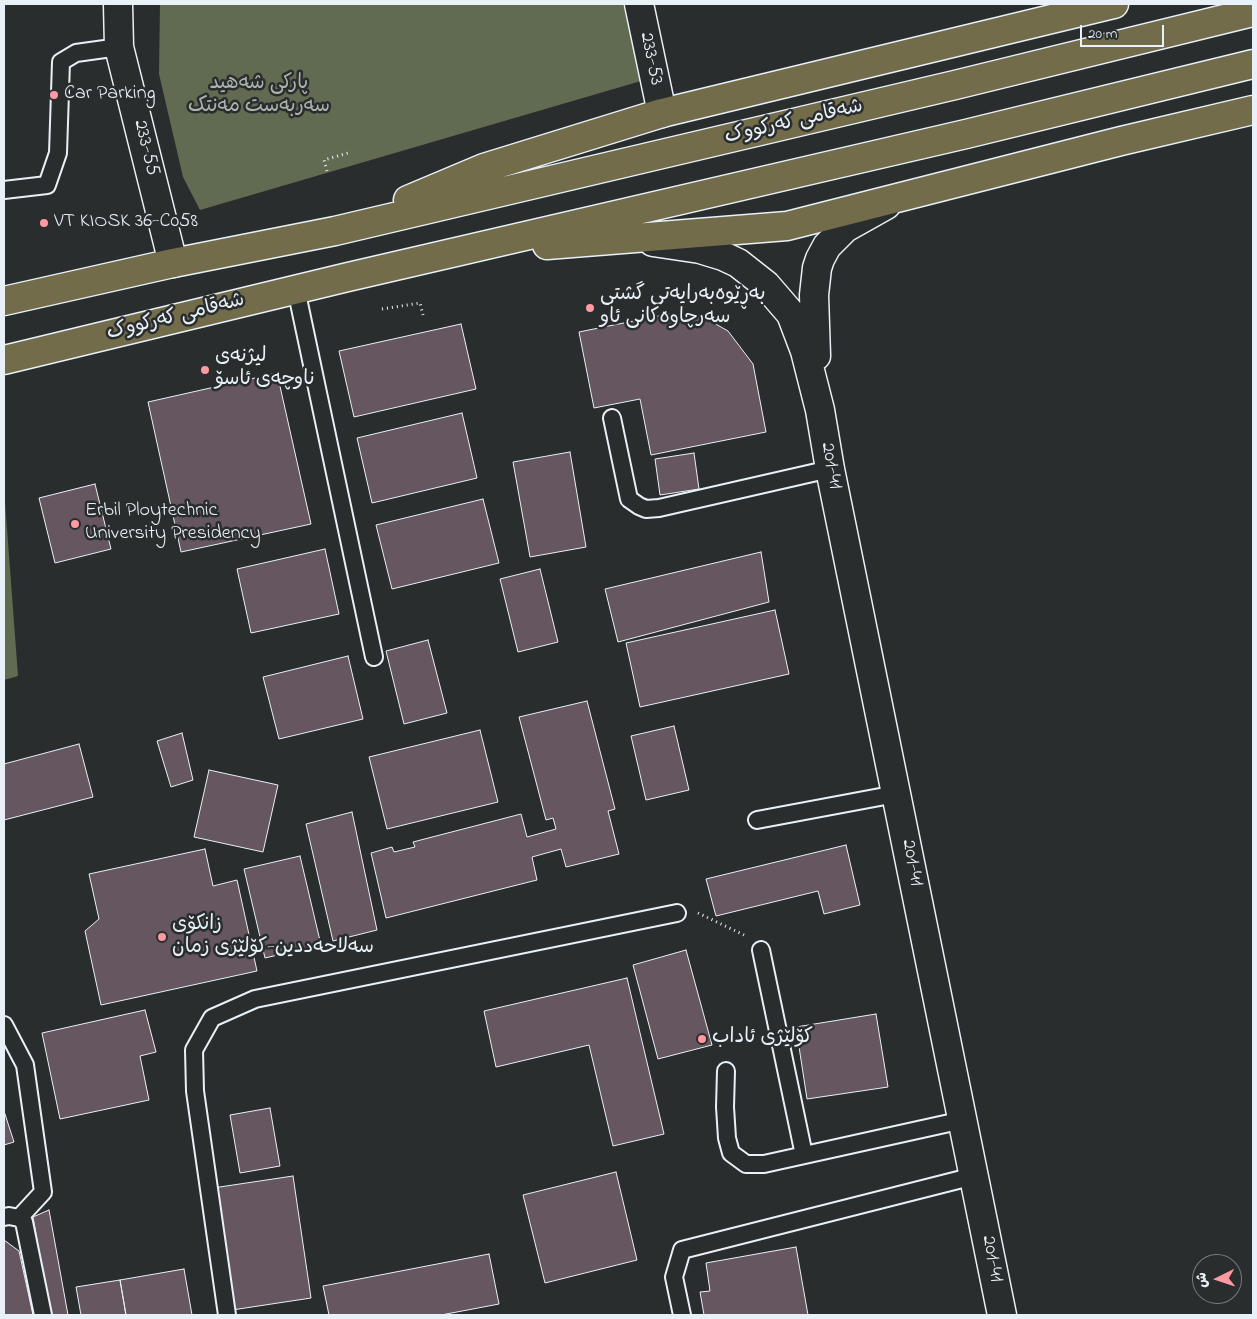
<!DOCTYPE html>
<meta charset="utf-8">
<style>
body{margin:0}
#map{position:relative;width:1257px;height:1319px;overflow:hidden;background:#2a2d2e;font-family:"Indie Flower","Playpen Sans Arabic",sans-serif}
canvas{display:block}
.frame{position:absolute;inset:0;border:5px solid #e8f1f8;pointer-events:none}
.north{position:absolute;left:1192px;top:1254px;width:50px;height:50px;box-sizing:border-box;background:#2a2d2e;border:1px solid #767b7f;border-radius:50%;rotate:266deg;font-size:14px;font-weight:700;line-height:20px;text-align:center;color:#e8f1f8}
.north::after{content:'';display:block;margin:auto;width:18px;height:22px;background:#ff9aa2;clip-path:polygon(50% 0,100% 100%,50% 72%,0 100%)}
.scale{position:absolute;left:1080px;top:25px;width:84px;height:22px;box-sizing:border-box;border:2px solid #e8f1f8;border-top:0;padding-left:6px;font-size:15px;line-height:18px;white-space:nowrap;color:#e8f1f8;-webkit-text-stroke:4px #2a2d2e;paint-order:stroke}
</style>
<div id="map">
<canvas width="1257" height="1319"></canvas>
<div class="frame"></div>
<div class="north">ش</div>
<div class="scale">20 m</div>
</div>
<script>
const context = document.querySelector('canvas').getContext('2d');
context.lineJoin = 'round';
function fill(path, color) {
  context.fillStyle = color;
  context.fill(path, 'evenodd');
}
function poly(rows) {
  const path = new Path2D();
  for (const r of rows) {
    path.moveTo(r[0], r[1]);
    for (let i = 2; i < r.length; i += 2) path.lineTo(r[i], r[i + 1]);
  }
  return path;
}
function trace(path, color, width, dash) {
  context.strokeStyle = color;
  context.lineWidth = width;
  context.lineCap = dash ? 'butt' : 'round';
  context.setLineDash(dash || []);
  context.stroke(path);
}
function label(font, color, halo, rows, align = 'center') {
  context.font = font + ' "Indie Flower","Playpen Sans Arabic",sans-serif';
  context.lineWidth = 5;
  context.setLineDash([]);
  context.textBaseline = 'middle';
  context.strokeStyle = halo;
  context.fillStyle = color;
  for (const [text, x, y, turn = 0] of rows) {
    context.save();
    context.translate(x, y);
    context.rotate((+turn || 0) * Math.PI / 180);
    context.textAlign = isNaN(turn) ? turn : align;
    if (halo) context.strokeText(text, 0, 0);
    context.fillText(text, 0, 0);
    context.restore();
  }
}
const green = poly([
 [160,4,623,4,641,81,200,210,183,177,159,74],
 [4,489,18,676,4,680]
]);
const building = poly([
 [668,314,707,319,728,331,753,364,766,432,651,455,640,399,594,408,579,332,668,314],
 [461,324,476,389,354,417,339,351,461,324],
 [277,373,311,524,181,552,148,402,277,373],
 [462,413,477,478,372,503,357,438,462,413],
 [570,452,586,547,530,557,513,462,570,452],
 [694,453,699,489,660,495,655,459,694,453],
 [95,484,111,549,55,563,39,498,95,484],
 [483,499,499,563,392,589,376,525,483,499],
 [325,549,339,614,251,633,237,569,325,549],
 [761,552,769,602,618,642,605,589,761,552],
 [540,569,558,642,518,652,500,579,540,569],
 [775,610,789,674,640,707,626,643,775,610],
 [428,640,447,713,404,724,386,651,428,640],
 [348,656,363,719,279,739,263,677,348,656],
 [587,701,615,809,608,811,619,854,566,867,561,849,532,857,537,880,386,918,371,853,392,847,394,852,415,847,413,842,521,814,527,837,556,829,553,818,546,820,519,717,587,701],
 [674,726,689,790,646,800,631,736,674,726],
 [480,730,498,802,387,829,369,757,480,730],
 [182,733,193,780,171,787,157,741,182,733],
 [79,744,93,797,4,820,4,764,79,744],
 [209,770,278,785,263,852,194,837,209,770],
 [352,812,377,930,333,941,306,824,352,812],
 [846,845,860,905,824,914,818,891,716,916,706,879,846,845],
 [205,849,213,886,237,880,257,971,101,1005,85,931,99,919,89,874,205,849],
 [300,856,321,945,265,958,244,869,300,856],
 [686,950,712,1045,658,1059,633,965,686,950],
 [627,978,664,1134,613,1146,589,1045,496,1067,484,1011,627,978],
 [145,1010,156,1052,140,1056,149,1100,60,1119,42,1033,145,1010],
 [876,1014,888,1087,807,1099,796,1027,876,1014],
 [270,1108,280,1166,240,1173,230,1115,270,1108],
 [4,1111,14,1142,4,1145,4,1111],
 [616,1172,637,1260,545,1283,523,1195,616,1172],
 [293,1176,311,1298,232,1310,213,1188,293,1176],
 [49,1210,68,1315,50,1315,33,1217,49,1210],
 [4,1240,19,1251,33,1315,4,1315,4,1240],
 [796,1247,808,1315,704,1315,700,1292,710,1291,706,1263,796,1247],
 [489,1254,499,1304,441,1315,329,1315,323,1286,489,1254],
 [184,1269,192,1315,126,1315,120,1280,184,1269],
 [120,1280,126,1315,81,1315,76,1287,120,1280]
]);
const path = poly([
 [327,171,324,160,348,153],
 [382,309,420,303,423,315],
 [698,913,744,935]
]);
const lane = poly([
 [4,190,47,185,58,153,61,62,76,53,119,47],
 [296,289,374,657],
 [612,418,629,499,639,506,646,509,659,508,830,469],
 [757,820,896,794],
 [761,950,804,1155],
 [4,1025,25,1065,43,1192,19,1218],
 [726,1071,725,1107,727,1138,731,1153,746,1164,764,1164,963,1120],
 [4,1217,9,1216,19,1218,24,1222,43,1315],
 [227,1315,195,1091,194,1050,212,1018,255,999,677,913],
 [682,1315,674,1277,682,1250,974,1176]
]);
const street = poly([
 [118,4,119,47,173,263],
 [639,4,662,113],
 [653,242,700,249,723,256,738,263,766,285,791,314,805,351,820,410,830,469,1002,1315],
 [816,356,814,295,817,268,820,259,827,246,845,228,886,205]
]);
const highway = poly([
 [408,200,484,168,662,113,1114,4],
 [547,245,787,226,1121,141,1253,110],
 [4,301,173,263,335,231,955,85,1253,12],
 [4,360,348,277,966,134,1253,64]
]);
const markers = [
 [54,95,5,"#ff9aa2"],
 [44,223,5,"#ff9aa2"],
 [590,308,5,"#ff9aa2"],
 [205,370,5,"#ff9aa2"],
 [75,524,5,"#ff9aa2"],
 [162,937,5,"#ff9aa2"],
 [702,1039,5,"#ff9aa2"]
];
const streetNames = [
 ["233-53",650,59,78],
 ["شەقامی کەرکووک",794,123,-13],
 ["233-55",145,148,76],
 ["شەقامی کەرکووک",176,318,-14],
 ["201-41",830,466,79],
 ["201-41",911,863,79],
 ["201-41",991,1259,79]
];
const parkNames = [
 ["پارکی شەهید",259,85],
 ["سەربەست مەنتک",259,108]
];
const poiNames = [
 ["Car Parking",64,95],
 ["VT KIOSK 36-C058",54,223],
 ["بەڕێوەبەرایەتی گشتی",600,296],
 ["سەرچاوەکانی ئاو",600,319],
 ["لیژنەی",215,358],
 ["ناوچەی ئاسۆ",215,381],
 ["Erbil Ploytechnic",85,512],
 ["University Presidency",85,535],
 ["زانکۆی",172,926],
 ["سەلاحەددین-کۆلێژی زمان",172,949],
 ["کۆلێژی ئاداب",712,1039]
];
fill(green, '#616b52');
fill(building, '#665660');
trace(building, '#e8f1f8', 1);
trace(lane, '#e8f1f8', 20);
trace(street, '#e8f1f8', 31);
trace(highway, '#e8f1f8', 31);
trace(path, '#e8f1f8', 3, [1, 4]);
trace(lane, '#2a2d2e', 16);
trace(street, '#2a2d2e', 28);
trace(highway, '#736c4b', 28);
for (const [x, y, r, color] of markers) {
  const dot = new Path2D();
  dot.arc(x, y, r, 0, 2 * Math.PI);
  context.fillStyle = color;
  context.fill(dot);
  trace(dot, '#2a2d2e', 2);
}
label('20px', '#e8f1f8', '#2a2d2e', streetNames);
label('20px', '#abb5ad', '#2a2d2e', parkNames);
label('20px', '#e8f1f8', '#2a2d2e', poiNames, 'left');
</script>
